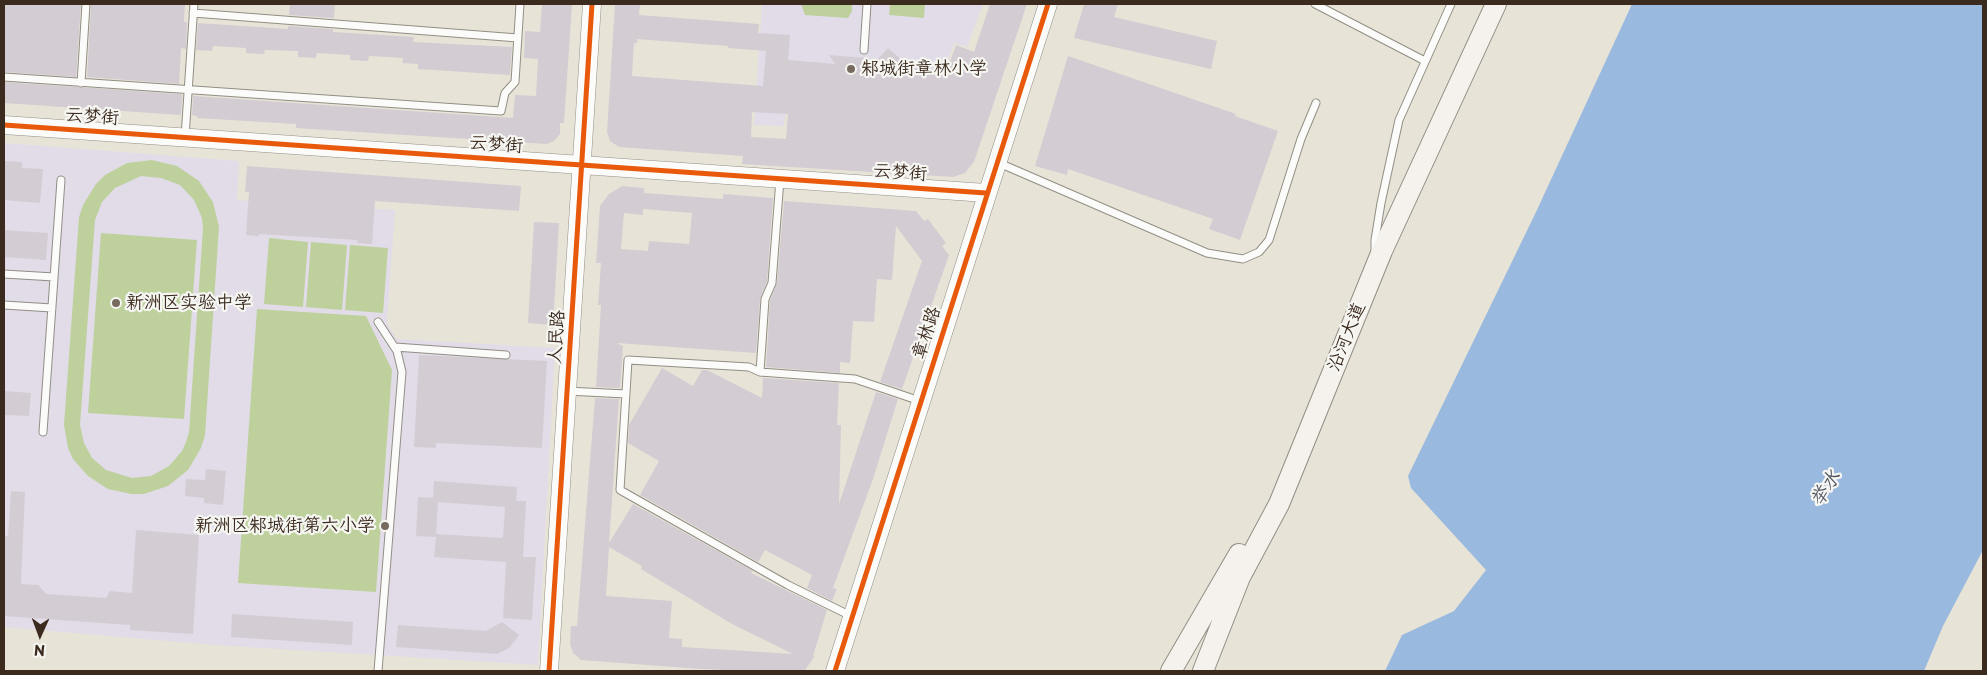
<!DOCTYPE html>
<meta charset="utf-8">
<style>
body{margin:0}
#map{position:relative;width:1987px;height:675px;overflow:hidden;background:#e7e4d7;font-family:"Playpen Sans",sans-serif}
canvas{display:block}
.frame{position:absolute;inset:0;border:5px solid #3b2a1e;pointer-events:none}
.north{position:absolute;left:15px;top:610px;width:50px;height:50px;-webkit-text-stroke:4px #f6f6f2;paint-order:stroke;rotate:182deg;font-size:14px;font-weight:700;line-height:20px;text-align:center;color:#3b2a1e}
.north::after{content:'';display:block;margin:auto;width:18px;height:22px;background:#3b2a1e;clip-path:polygon(50% 0,100% 100%,50% 72%,0 100%)}
</style>
<div id="map">
<canvas width="1987" height="675"></canvas>
<div class="frame"></div>
<div class="north">N</div>
</div>
<script>
const context = document.querySelector('canvas').getContext('2d');
context.lineJoin = 'round';
function fill(path, color) {
  context.fillStyle = color;
  context.fill(path, 'evenodd');
}
function poly(rows) {
  const path = new Path2D();
  for (const r of rows) {
    path.moveTo(r[0], r[1]);
    for (let i = 2; i < r.length; i += 2) path.lineTo(r[i], r[i + 1]);
  }
  return path;
}
function trace(path, color, width, dash) {
  context.strokeStyle = color;
  context.lineWidth = width;
  context.lineCap = dash ? 'butt' : 'round';
  context.setLineDash(dash || []);
  context.stroke(path);
}
function label(font, color, halo, rows, align = 'center') {
  context.font = font + ' "Playpen Sans","LXGW WenKai TC",sans-serif';
  context.lineWidth = 4.5;
  context.setLineDash([]);
  context.textBaseline = 'middle';
  context.strokeStyle = halo;
  context.fillStyle = color;
  for (const [text, x, y, turn = 0] of rows) {
    context.save();
    context.translate(x, y);
    context.rotate((+turn || 0) * Math.PI / 180);
    context.textAlign = isNaN(turn) ? turn : align;
    if (halo) context.strokeText(text, 0, 0);
    context.fillText(text, 0, 0);
    context.restore();
  }
}
const built = poly([
 [762,4,983,4,967,47,954,43,934,101,787,91,784,126,754,125],
 [4,143,239,161,237,200,395,210,387,323,397,339,555,348,538,665,214,645,4,627]
]);
const green = poly([
 [801,4,852,4,852,11,848,18,805,15],
 [890,4,925,4,924,18,889,15],
 [152,160,177,166,199,181,213,202,219,227,205,435,201,448,188,470,168,486,144,494,131,494,108,489,88,476,73,459,68,448,64,425,79,217,83,205,96,184,105,175,127,163],
 [141,176,161,178,180,185,194,200,202,218,203,228,189,432,186,442,182,451,169,466,151,476,132,478,106,470,92,458,84,443,80,425,95,220,102,202,115,188],
 [101,233,197,240,184,419,88,413],
 [269,238,308,242,303,307,264,304],
 [311,242,347,245,342,310,306,307],
 [350,245,388,248,383,313,345,310],
 [257,309,366,316,392,370,376,592,238,583]
]);
const water = poly([
 [1632,4,1983,4,1983,550,1943,626,1924,671,1385,671,1402,635,1454,611,1486,570,1411,488,1408,476,1536,212]
]);
const building = poly([
 [4,4,81,4,76,77,4,72],
 [91,4,185,4,184,22,187,22,186,49,181,48,179,84,87,77],
 [290,4,335,4,334,18,289,15],
 [542,4,572,4,564,123,560,123,560,134,554,141,547,144,296,128,296,124,197,118,197,116,192,115,193,96,513,118,515,95,536,96,538,59,524,58,525,31,540,32],
 [615,4,640,4,639,15,759,24,758,33,790,35,788,60,835,64,829,55,878,59,888,48,910,67,947,70,956,45,974,52,990,4,1027,4,974,162,965,173,953,177,742,164,743,156,619,147,610,141,607,132],
 [637,39,728,46,728,48,766,51,763,86,632,76,634,43,637,43],
 [752,112,788,114,786,139,751,137],
 [1084,4,1118,4,1114,17,1217,41,1211,69,1074,38],
 [198,23,288,29,288,26,333,29,333,32,414,37,413,42,512,47,510,75,418,69,418,64,402,63,403,58,369,56,368,61,350,60,350,55,317,53,316,58,298,57,298,51,265,50,264,54,246,53,246,48,213,46,212,51,196,50],
 [1068,56,1236,114,1235,116,1278,131,1240,240,1209,229,1213,219,1068,169,1067,175,1035,166],
 [4,82,180,94,182,95,181,115,4,103],
 [4,161,22,162,22,168,43,169,40,203,4,200],
 [247,166,521,186,519,211,375,201,372,244,357,243,358,240,259,234,259,236,246,235,249,192,245,192],
 [622,186,644,188,644,193,723,199,723,194,773,198,767,282,760,299,756,353,617,343,623,346,620,388,596,387,601,305,598,305,601,263,596,263,600,206,609,194],
 [643,209,692,213,689,244,649,241,648,251,621,249,624,213,643,215],
 [784,201,916,211,924,221,928,219,946,243,942,246,949,255,902,389,880,382,922,261,896,226,892,280,877,279,874,322,853,321,850,363,840,362,840,373,766,367,770,300,777,283],
 [534,222,559,223,553,325,528,323],
 [4,230,48,233,46,260,4,257],
 [419,355,547,361,542,448,436,443,436,448,414,447],
 [662,368,693,386,702,370,707,370,762,398,763,378,839,383,837,425,841,425,839,504,876,392,898,399,873,479,833,588,837,589,832,601,807,588,812,575,765,550,758,562,640,495,659,461,628,443,629,425],
 [4,391,31,393,29,416,4,415],
 [595,398,619,399,609,543,633,504,753,571,751,573,827,610,813,656,815,656,805,670,737,671,687,668,581,660,573,653,570,644,571,626,577,626],
 [609,547,642,566,641,569,732,624,793,654,682,647,682,639,669,638,672,601,606,596],
 [206,469,226,471,223,505,204,503,204,498,185,496,186,479,205,480],
 [434,481,517,487,516,501,526,501,523,557,536,557,532,620,503,618,506,562,434,557,436,537,416,536,418,497,433,498],
 [438,502,505,507,503,538,436,534],
 [11,491,25,492,21,584,38,585,46,594,106,598,110,591,132,593,136,530,199,535,193,634,130,630,130,625,4,616,4,548,5,536,8,536],
 [232,614,353,622,352,645,231,637],
 [502,622,519,635,509,648,497,654,396,647,398,625,486,631]
]);
const service = poly([
 [1315,4,1425,61],
 [193,13,518,38],
 [864,50,867,4],
 [4,77,501,111,505,93,515,82,520,4],
 [81,83,86,4],
 [185,137,194,4],
 [999,163,1207,253,1243,259,1259,252,1269,240,1301,139,1316,103],
 [780,179,772,283,765,299,760,372,855,379,920,401],
 [1375,251,1375,240,1381,203,1399,120,1451,4],
 [4,274,54,277],
 [4,305,52,308],
 [395,347,506,355],
 [760,372,749,367,628,360,620,490,788,585,851,616],
 [567,391,626,394],
 [43,432,61,180],
 [378,671,402,372,397,351,378,322]
]);
const tertiary = poly([
 [4,125,986,193],
 [549,671,592,4],
 [835,671,1048,4]
]);
const secondary = poly([
 [1171,671,1239,554],
 [1203,671,1240,577,1279,504,1382,251,1496,4]
]);
const cycleway = poly([
 [4,125,986,193],
 [549,671,592,4],
 [835,671,1048,4]
]);
const markers = [
 [851,69,5,"#776b5f"],
 [116,303,5,"#776b5f"],
 [385,526,5,"#776b5f"]
];
const poiNames = [
 ["邾城街章林小学",861,69],
 ["新洲区实验中学",126,303],
 ["新洲区邾城街第六小学",375,526,"right"]
];
const streetNames = [
 ["云梦街",92,117,4],
 ["云梦街",496,145,4],
 ["云梦街",900,173,4],
 ["章林路",927,333,-72],
 ["人民路",557,337,-86],
 ["沿河大道",1347,337,-68]
];
const waterNames = [
 ["举水",1826,489,-57]
];
fill(built, '#e1dce8');
fill(green, '#bed19d');
fill(water, '#9ab9df');
fill(building, '#d3ccd3');
trace(service, '#928e85', 9);
trace(tertiary, '#928e85', 19);
trace(secondary, '#928e85', 22);
trace(service, '#fbfbf9', 7);
trace(tertiary, '#fbfbf9', 18);
trace(secondary, '#f5f2ee', 20);
trace(cycleway, '#e8590c', 5);
for (const [x, y, r, color] of markers) {
  const dot = new Path2D();
  dot.arc(x, y, r, 0, 2 * Math.PI);
  context.fillStyle = color;
  context.fill(dot);
  trace(dot, '#f6f6f2', 2);
}
label('18px', '#3b2a1e', '#f6f6f2', poiNames, 'left');
label('18px', '#3b2a1e', '#f6f6f2', streetNames);
label('italic 19px', '#515663', '#f6f6f2', waterNames);
</script>
